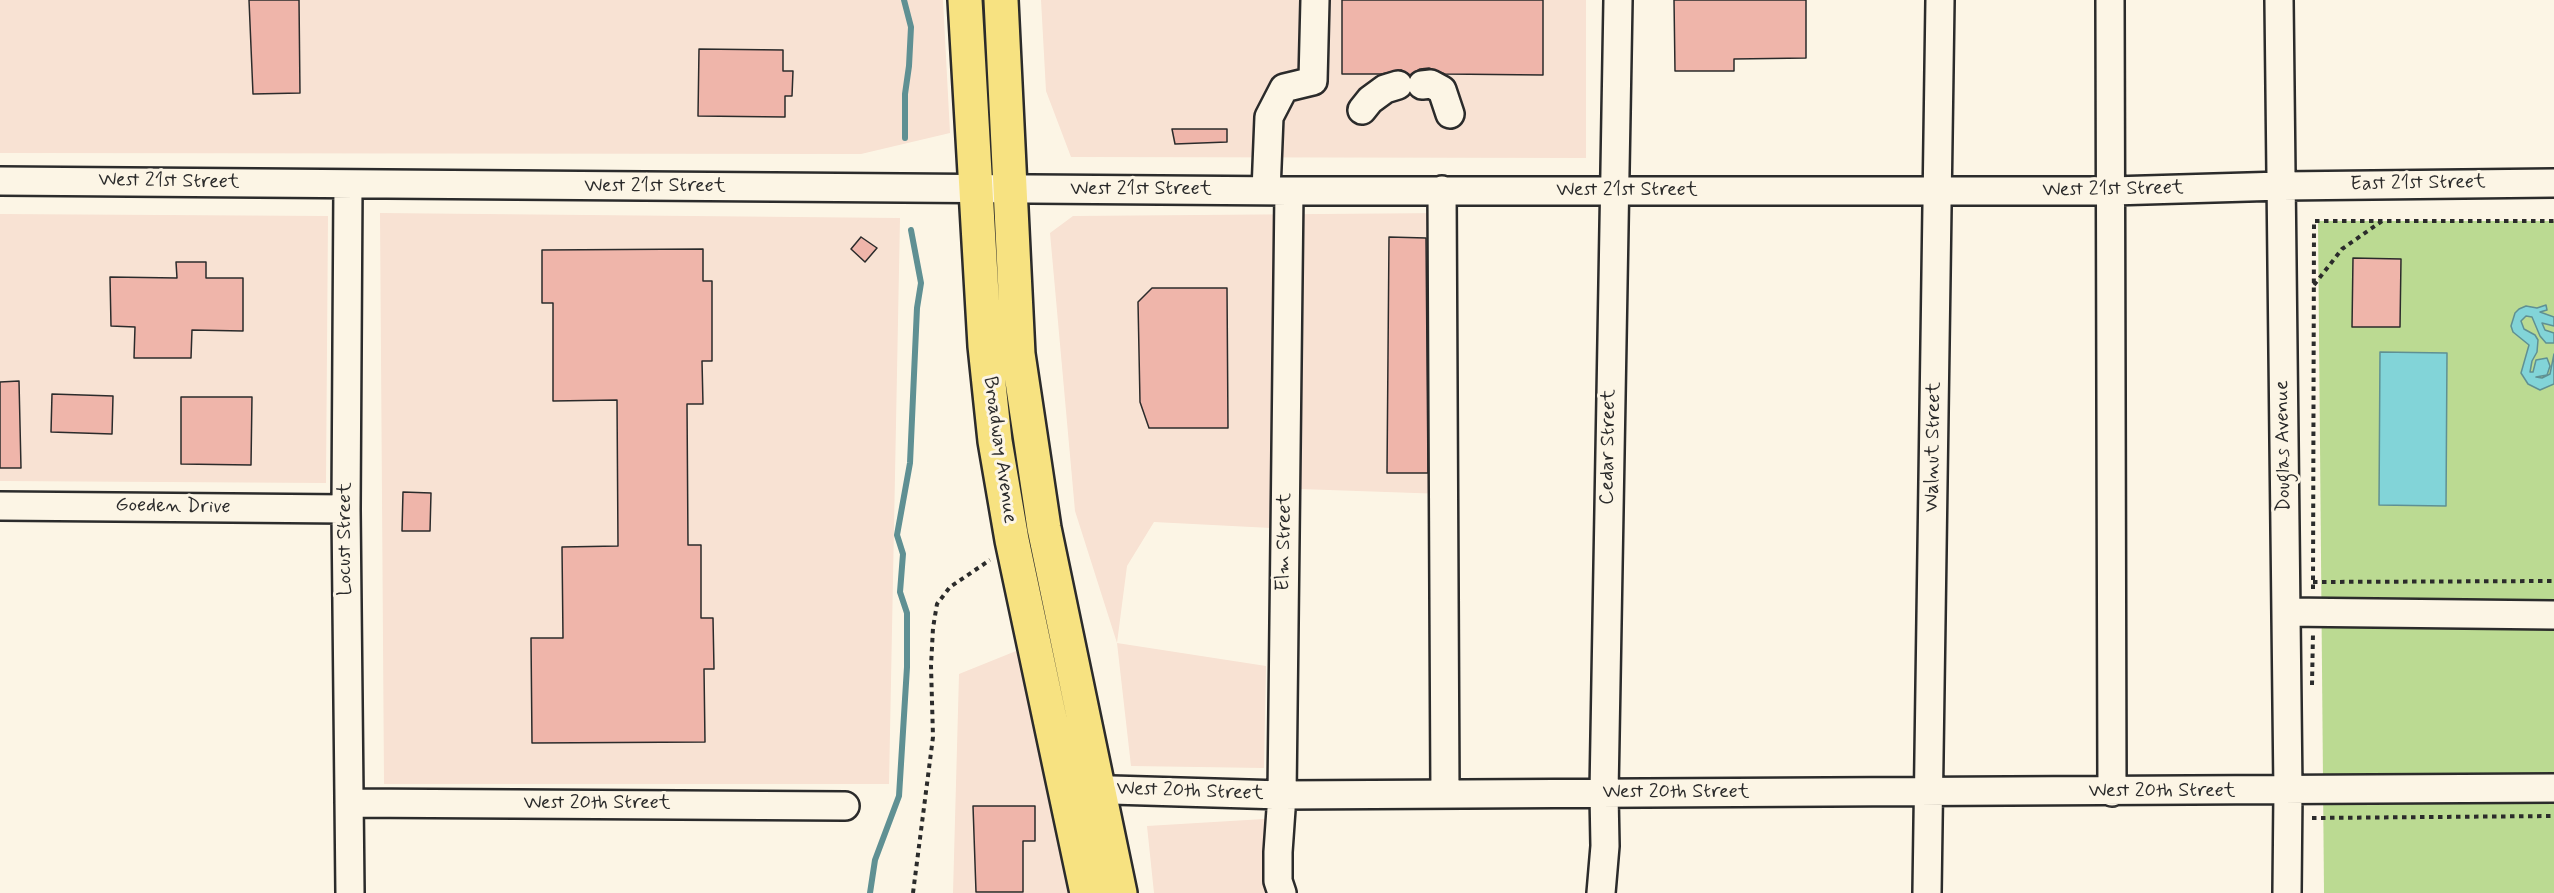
<!DOCTYPE html>
<style>
body{margin:0}
canvas{display:block;background:#fcf5e5}
</style>
<canvas width="2554" height="893"></canvas>
<script>
const context = document.querySelector('canvas').getContext('2d');
context.lineJoin = 'round';
function fill(path, color) {
  context.fillStyle = color;
  context.fill(path, 'evenodd');
}
function poly(rows) {
  const path = new Path2D();
  for (const r of rows) {
    path.moveTo(r[0], r[1]);
    for (let i = 2; i < r.length; i += 2) path.lineTo(r[i], r[i + 1]);
  }
  return path;
}
function trace(path, color, width, dash) {
  context.strokeStyle = color;
  context.lineWidth = width;
  context.lineCap = dash ? 'butt' : 'round';
  context.setLineDash(dash || []);
  context.stroke(path);
}
function label(font, color, halo, rows, align = 'center') {
  context.font = font + ' Mynerve,sans-serif';
  context.lineWidth = 6;
  context.setLineDash([]);
  context.textBaseline = 'middle';
  context.strokeStyle = halo;
  context.fillStyle = color;
  for (const [text, x, y, turn = 0] of rows) {
    context.save();
    context.translate(x, y);
    context.rotate((+turn || 0) * Math.PI / 180);
    context.textAlign = isNaN(turn) ? turn : align;
    if (halo) context.strokeText(text, 0, 0);
    context.fillText(text, 0, 0);
    context.restore();
  }
}
const built = poly([
 [0,0,943,0,950,133,861,154,0,153],
 [1041,0,1586,0,1586,158,1071,157,1046,91],
 [380,213,900,218,889,784,384,784],
 [1445,213,1444,494,1271,488,1271,528,1154,522,1127,566,1117,643,1266,666,1264,768,1131,766,1117,643,1075,511,1050,233,1073,216],
 [0,214,328,216,326,483,0,481],
 [1016,651,1054,779,1073,893,953,893,959,674],
 [1264,819,1271,893,1154,893,1147,826]
]);
const green = poly([
 [2318,221,2554,221,2554,893,2324,893]
]);
const water = poly([
 [2546,305,2547,310,2540,312,2554,317,2554,326,2542,323,2545,330,2554,333,2554,343,2546,343,2540,336,2532,317,2526,316,2521,321,2524,329,2535,335,2538,340,2537,352,2532,361,2530,372,2533,372,2536,360,2547,358,2550,366,2547,375,2536,377,2542,378,2550,374,2554,354,2554,384,2540,390,2528,384,2521,373,2529,345,2513,332,2511,326,2515,313,2519,309,2526,306,2537,308,2546,305],
 [2380,352,2447,353,2446,506,2379,505,2380,352]
]);
const stream = poly([
 [904,0,911,27,909,66,905,94,905,138],
 [870,893,875,860,899,796,907,667,907,613,900,592,903,554,897,535,910,463,917,308,921,283,911,230]
]);
const building = poly([
 [249,0,299,0,300,93,253,94,249,0],
 [1342,0,1543,0,1543,75,1445,74,1429,68,1420,69,1410,75,1401,70,1381,74,1342,74,1342,0],
 [1674,0,1806,0,1806,58,1734,59,1734,71,1675,71,1674,0],
 [699,49,783,50,783,71,793,71,792,96,785,96,785,117,698,116,699,49],
 [1172,129,1227,129,1227,142,1175,144,1172,129],
 [861,237,877,248,865,262,851,249,861,237],
 [1389,237,1426,238,1428,473,1387,473,1389,237],
 [703,249,703,281,712,281,712,361,702,361,703,404,687,404,688,545,701,545,701,618,713,618,714,669,704,669,705,742,532,743,531,638,563,638,562,547,618,546,617,400,553,401,553,303,542,303,542,250,703,249],
 [2353,258,2401,259,2400,327,2352,327,2353,258],
 [176,262,206,262,206,278,243,278,243,331,192,330,191,358,134,358,135,327,111,326,110,277,177,278,176,262],
 [1152,288,1227,288,1228,428,1149,428,1140,402,1138,302,1152,288],
 [19,381,21,468,0,468,0,382,19,381],
 [52,394,113,396,112,434,51,432,52,394],
 [181,397,252,397,251,465,181,464,181,397],
 [403,492,431,493,430,531,402,531,403,492],
 [973,806,1035,806,1035,841,1023,841,1023,892,976,892,973,806]
]);
const path = poly([
 [2314,285,2342,249,2382,221],
 [2313,582,2554,581],
 [2313,589,2314,221,2554,221],
 [2312,685,2313,633],
 [2312,818,2554,816],
 [913,893,933,737,931,666,933,628,937,604,950,587,990,560]
]);
const minor = poly([
 [2110,0,2112,792],
 [2279,0,2288,791,2287,893],
 [1422,85,1431,84,1442,90,1450,114],
 [1362,110,1370,100,1385,89,1398,85],
 [0,181,1289,191,2112,191,2282,186,2554,183],
 [348,185,346,509,350,893],
 [1442,190,1445,794],
 [1266,191,1269,117,1284,88,1313,81,1315,0],
 [0,506,346,509],
 [2286,612,2554,615],
 [1078,789,1282,795,2554,788],
 [349,803,845,806],
 [1282,893,1278,881,1278,852,1282,795,1289,191],
 [1601,893,1605,846,1604,793,1618,0],
 [1927,893,1940,0]
]);
const highway = poly([
 [965,0,985,346,995,441,1012,540,1087,893],
 [1001,0,1018,354,1044,528,1120,893]
]);
const streetNames = [
 ["West 21st Street",169,182,1],
 ["East 21st Street",2418,184,-1],
 ["West 21st Street",655,187],
 ["West 21st Street",1141,190],
 ["West 21st Street",2113,190,-1],
 ["West 21st Street",1627,191],
 ["Douglas Avenue",2284,446,-91],
 ["Cedar Street",1609,447,-89],
 ["Walnut Street",1934,447,-89],
 ["Broadway Avenue",999,450,82],
 ["Goeden Drive",173,507,1],
 ["Locust Street",346,539,-90],
 ["Elm Street",1285,542,-89],
 ["West 20th Street",1190,792,2],
 ["West 20th Street",2162,792],
 ["West 20th Street",1676,793],
 ["West 20th Street",597,804]
];
fill(built, '#f8e2d3');
fill(green, '#bbda92');
fill(water, '#82d4d8');
trace(water, '#5f9093', 1.5);
trace(stream, '#5f9093', 6);
fill(building, '#efb5aa');
trace(building, '#2b2b2b', 1.5);
trace(minor, '#2b2b2b', 32);
trace(highway, '#2b2b2b', 38);
trace(path, '#2b2b2b', 4, [4.5, 4.5]);
trace(minor, '#fcf5e5', 27);
trace(highway, '#f7e281', 33);
label('20px', '#2b2b2b', '#fcf5e5', streetNames);
</script>
